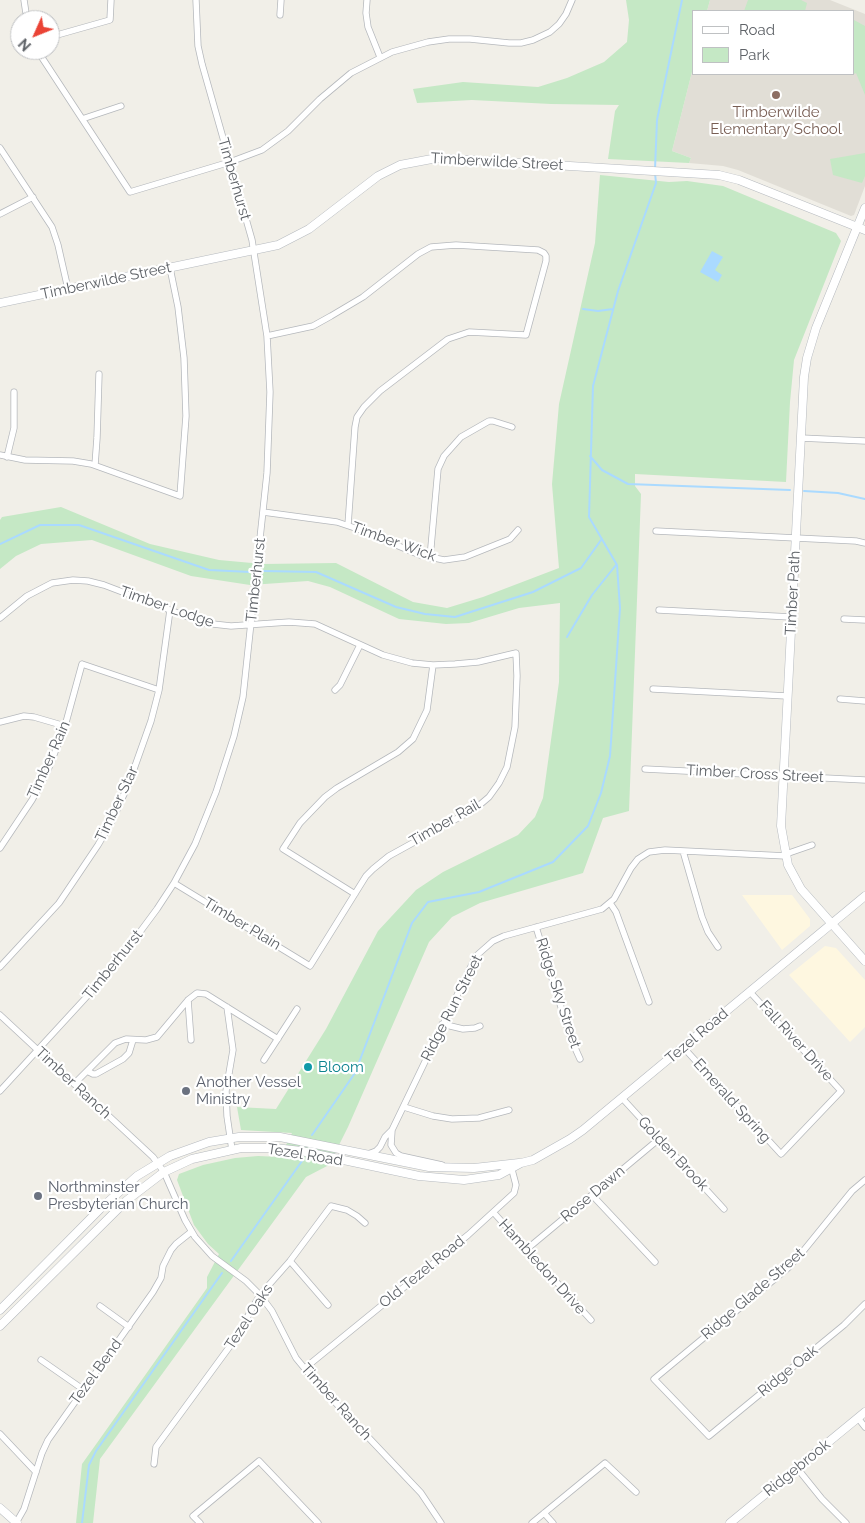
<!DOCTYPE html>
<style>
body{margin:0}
#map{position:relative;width:865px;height:1523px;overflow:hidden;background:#f1efe8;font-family:Raleway,sans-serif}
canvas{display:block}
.legend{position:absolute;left:692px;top:10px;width:162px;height:65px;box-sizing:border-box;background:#fff;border:1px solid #bfc1c3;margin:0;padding:6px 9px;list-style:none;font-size:15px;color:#5f6368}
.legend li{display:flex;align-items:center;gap:10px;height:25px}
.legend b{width:25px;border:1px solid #bfc1c3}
.north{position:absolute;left:10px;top:10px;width:50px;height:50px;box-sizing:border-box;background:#fff;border:1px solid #bfc1c3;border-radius:50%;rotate:226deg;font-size:14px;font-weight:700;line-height:20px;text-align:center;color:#5f6368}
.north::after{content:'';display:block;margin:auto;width:18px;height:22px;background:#ea4335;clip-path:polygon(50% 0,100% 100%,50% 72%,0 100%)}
</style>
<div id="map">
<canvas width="865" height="1523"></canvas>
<ul class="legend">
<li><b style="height:6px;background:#fff"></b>Road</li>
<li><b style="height:14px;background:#c5e8c5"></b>Park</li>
</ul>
<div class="north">N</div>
</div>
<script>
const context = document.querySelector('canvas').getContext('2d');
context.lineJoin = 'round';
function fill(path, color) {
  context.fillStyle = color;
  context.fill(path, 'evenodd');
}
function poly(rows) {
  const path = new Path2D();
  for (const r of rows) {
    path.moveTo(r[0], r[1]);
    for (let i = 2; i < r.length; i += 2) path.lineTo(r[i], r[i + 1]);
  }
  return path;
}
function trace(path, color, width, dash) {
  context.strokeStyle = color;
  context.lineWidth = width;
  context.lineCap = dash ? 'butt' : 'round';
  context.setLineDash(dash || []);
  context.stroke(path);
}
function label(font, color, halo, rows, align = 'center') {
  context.font = font + ' Raleway,sans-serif';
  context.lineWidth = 4.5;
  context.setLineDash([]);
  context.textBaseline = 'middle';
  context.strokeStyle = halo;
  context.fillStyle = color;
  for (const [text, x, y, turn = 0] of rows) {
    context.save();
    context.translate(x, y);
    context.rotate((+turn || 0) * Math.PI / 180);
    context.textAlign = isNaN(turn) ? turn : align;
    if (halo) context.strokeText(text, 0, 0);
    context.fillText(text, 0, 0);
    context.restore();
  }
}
const commercial = poly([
 [742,895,792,895,810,919,810,926,782,950],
 [825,946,836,948,865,980,865,1027,850,1042,789,975]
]);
const education = poly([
 [710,0,830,0,865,14,865,186,854,215,851,216,738,170,723,166,689,163,691,158,672,151,694,64,694,74,854,74,854,11,707,11]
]);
const green = poly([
 [626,0,710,0,707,11,694,11,694,64,672,151,691,158,689,163,608,159,615,111,619,105,551,104,472,100,417,103,413,89,463,82,538,87,567,78,604,62,627,42,629,20],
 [748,0,801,0,807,3,805,11,744,11],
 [854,20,865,26,865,95,856,73,854,74],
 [865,153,865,176,862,183,833,175,830,159],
 [600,175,669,182,687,181,723,186,836,233,841,241,794,360,790,402,786,482,635,474,635,486,641,494,629,811,603,818,583,873,480,903,452,917,429,942,348,1127,329,1165,306,1177,100,1459,93,1523,76,1523,82,1464,207,1288,207,1277,219,1254,208,1244,194,1225,177,1180,179,1174,203,1165,235,1158,258,1156,280,1157,292,1133,241,1130,237,1107,276,1109,326,1029,378,931,416,890,443,872,518,835,535,817,543,798,559,682,560,603,519,608,469,623,446,624,399,619,330,587,308,581,250,585,191,576,92,540,41,544,16,556,0,569,0,520,2,517,61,507,150,544,219,560,263,564,336,563,413,602,447,608,483,597,559,568,552,484,559,404,595,243]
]);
const water = poly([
 [712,251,723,257,715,270,722,275,718,282,700,272]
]);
const stream = poly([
 [655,169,657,120,682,0],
 [583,309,598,311,613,309],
 [590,456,602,470,628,484,790,490],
 [804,491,838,493,865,499],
 [0,544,40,525,79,525,209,570,250,572],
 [263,571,316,572,396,607,425,614,455,617,533,592,581,568,601,540],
 [567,637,592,595,616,565],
 [312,1135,355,1073,412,923,428,902,479,892,553,862,588,826,601,793,610,756,620,608,617,565,589,517,593,386,618,291,656,183,655,173],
 [231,1261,302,1161],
 [82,1523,89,1465,96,1451,222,1273]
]);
const street = poly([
 [24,0,27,20],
 [367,0,366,13,368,27,380,57],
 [280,15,281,0],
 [50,37,110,20,111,0],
 [37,50,130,192,230,162,262,150,288,131,320,99,351,73,392,52,428,42,449,39,470,39,509,43,521,43,533,40,550,32,559,24,566,14,572,0],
 [82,119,121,106],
 [0,148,52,227,58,245,68,289],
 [0,214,33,197],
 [267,336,313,326,331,316,363,297,418,254,431,247,456,245,538,250,544,253,546,256,546,261,526,335,469,332,448,339,380,391,364,407,357,417,355,427,348,525],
 [801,438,865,441],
 [0,455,25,460,73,461,91,464,180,496,186,416,184,358,178,307,170,268],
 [7,457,14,428,14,392],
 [95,465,97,438,99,374],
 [263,512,337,522,358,529,420,555,444,560,465,557,510,539,518,530],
 [656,531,856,541,865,543],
 [430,558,438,469,444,456,461,437,489,421,493,421,512,427],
 [659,610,791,617],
 [0,618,27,596,52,583,73,580,88,581,104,585,204,623,231,626,289,622,315,624,383,655,412,663,433,665,455,664,478,662,516,653,517,676,515,727,507,767,499,783,489,797,476,808,389,856,373,869,366,876,310,966,174,883],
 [844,619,865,620],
 [653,689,787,696],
 [335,690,340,685,360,645],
 [840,699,865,701],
 [0,722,24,716,34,717,65,726],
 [645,769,865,780],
 [0,848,32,800,48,770,65,726,82,664,159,690],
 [683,851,702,917,708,932,718,947],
 [786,854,812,845],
 [355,894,283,849,300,823,325,797,337,788,398,752,413,739,427,710,433,665],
 [610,903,616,912,649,1002],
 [536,927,571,1039,580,1059],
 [0,967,59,903,98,845,112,821,129,783,151,721,159,690,170,610],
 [188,1000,191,1040],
 [227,1007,233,1050,226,1091,227,1116,232,1150],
 [0,1015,153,1157,164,1172,185,1220,195,1237,212,1256,246,1281,260,1295,272,1311,296,1358,315,1381,421,1493,441,1523],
 [442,1024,463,1029,475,1028,480,1026],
 [683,1047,781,1154,841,1091,750,992],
 [264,1060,297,1009],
 [87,1071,93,1074,96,1074,123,1059,129,1053,133,1040],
 [74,1084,115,1043,126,1039,146,1040,157,1037,188,1000,197,993,206,994,278,1039],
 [0,1091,114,967,157,909,174,883,195,844,216,792,234,736,243,697,267,473,270,392,267,336,252,240,202,64,198,46,196,0],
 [622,1098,724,1209],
 [404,1107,433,1116,452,1119,479,1118,509,1110],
 [392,1130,391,1145,396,1153,401,1156,442,1165],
 [368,1154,376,1151,380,1147,385,1137,392,1130,476,956,493,941,504,936,602,909,614,899,631,868,638,859,649,852,665,850,786,856],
 [865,1180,852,1191,800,1255,788,1268,654,1379,709,1436,844,1325,865,1304],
 [592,1195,655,1262],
 [494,1213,591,1320],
 [527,1249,659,1139],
 [290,1261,328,1305],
 [100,1306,129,1327],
 [41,1360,84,1390],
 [305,1368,468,1235,514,1193,516,1185,511,1166],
 [858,1418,865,1427],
 [0,1434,36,1472],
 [154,1464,156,1447,233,1342,260,1295,290,1261,331,1206,347,1210,357,1216,365,1223],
 [797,1468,822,1499,846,1523],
 [544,1513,553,1523],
 [16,1523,24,1509,42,1453,48,1440,153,1292,161,1278,163,1266,171,1250,176,1244,191,1232],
 [200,1523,193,1516,259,1461,318,1523],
 [532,1523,605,1463,636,1492]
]);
const secondary = poly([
 [865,208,816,328,807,358,804,377,781,826,788,865,801,889,865,961],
 [0,303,278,245,309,229,378,176,400,165,437,158,719,175,739,180,865,230],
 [0,1310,100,1209,137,1176,170,1156,209,1142,239,1137,280,1137,429,1167,474,1168,519,1163],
 [0,1326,126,1201,164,1172,192,1159,241,1148,275,1148,301,1151,419,1176,464,1180,499,1175,521,1163,533,1160,570,1139,583,1130,865,896],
 [0,1508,17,1523],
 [730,1523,865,1412]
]);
const markers = [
 [776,95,5,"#8d6e63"],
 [308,1067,5,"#0f9aa8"],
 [186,1091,5,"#6b7280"],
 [38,1196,5,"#6b7280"]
];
const educationNames = [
 ["Timberwilde",776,112],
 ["Elementary School",776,129]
];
const streetNames = [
 ["Timberwilde Street",497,162,3],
 ["Timberhurst",234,179,74],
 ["Timberwilde Street",106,281,-12],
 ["Timber Wick",394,542,20],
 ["Timberhurst",256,580,-84],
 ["Timber Path",793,593,-87],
 ["Timber Lodge",167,607,19],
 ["Timber Rain",49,760,-66],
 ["Timber Cross Street",755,774,3],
 ["Timber Star",117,804,-65],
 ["Timber Rail",445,823,-30],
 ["Timber Plain",242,924,31],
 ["Timberhurst",113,965,-51],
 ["Ridge Sky Street",558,993,72],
 ["Ridge Run Street",452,1008,-63],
 ["Tezel Road",697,1036,-40],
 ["Fall River Drive",796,1041,48],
 ["Timber Ranch",73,1083,43],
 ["Emerald Spring",732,1101,48],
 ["Golden Brook",673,1154,47],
 ["Tezel Road",305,1155,9],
 ["Rose Dawn",593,1194,-40],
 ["Hambledon Drive",542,1267,48],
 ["Old Tezel Road",422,1272,-39],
 ["Ridge Glade Street",753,1294,-41],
 ["Tezel Oaks",249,1317,-57],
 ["Ridge Oak",788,1371,-39],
 ["Tezel Bend",96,1372,-54],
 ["Timber Ranch",336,1402,48],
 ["Ridgebrook",797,1468,-39]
];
const cultureNames = [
 ["Bloom",318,1067]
];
const worshipNames = [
 ["Another Vessel",196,1082],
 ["Ministry",196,1099],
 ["Northminster",48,1187],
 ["Presbyterian Church",48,1204]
];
fill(commercial, '#fef7e0');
fill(education, '#e1ded6');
fill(green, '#c5e8c5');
fill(water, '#aadaff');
trace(stream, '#aadaff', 2);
trace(street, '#b5b8bc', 7);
trace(secondary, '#b6babf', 9);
trace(street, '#fff', 5.5);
trace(secondary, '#fff', 8);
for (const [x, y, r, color] of markers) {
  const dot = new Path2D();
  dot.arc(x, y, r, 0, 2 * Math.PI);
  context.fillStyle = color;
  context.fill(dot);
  trace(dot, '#fff', 2);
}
label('15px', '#785e54', '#fff', educationNames);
label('15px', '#5f6368', '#fff', streetNames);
label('15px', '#0d838f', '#fff', cultureNames, 'left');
label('15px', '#5b616d', '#fff', worshipNames, 'left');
</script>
